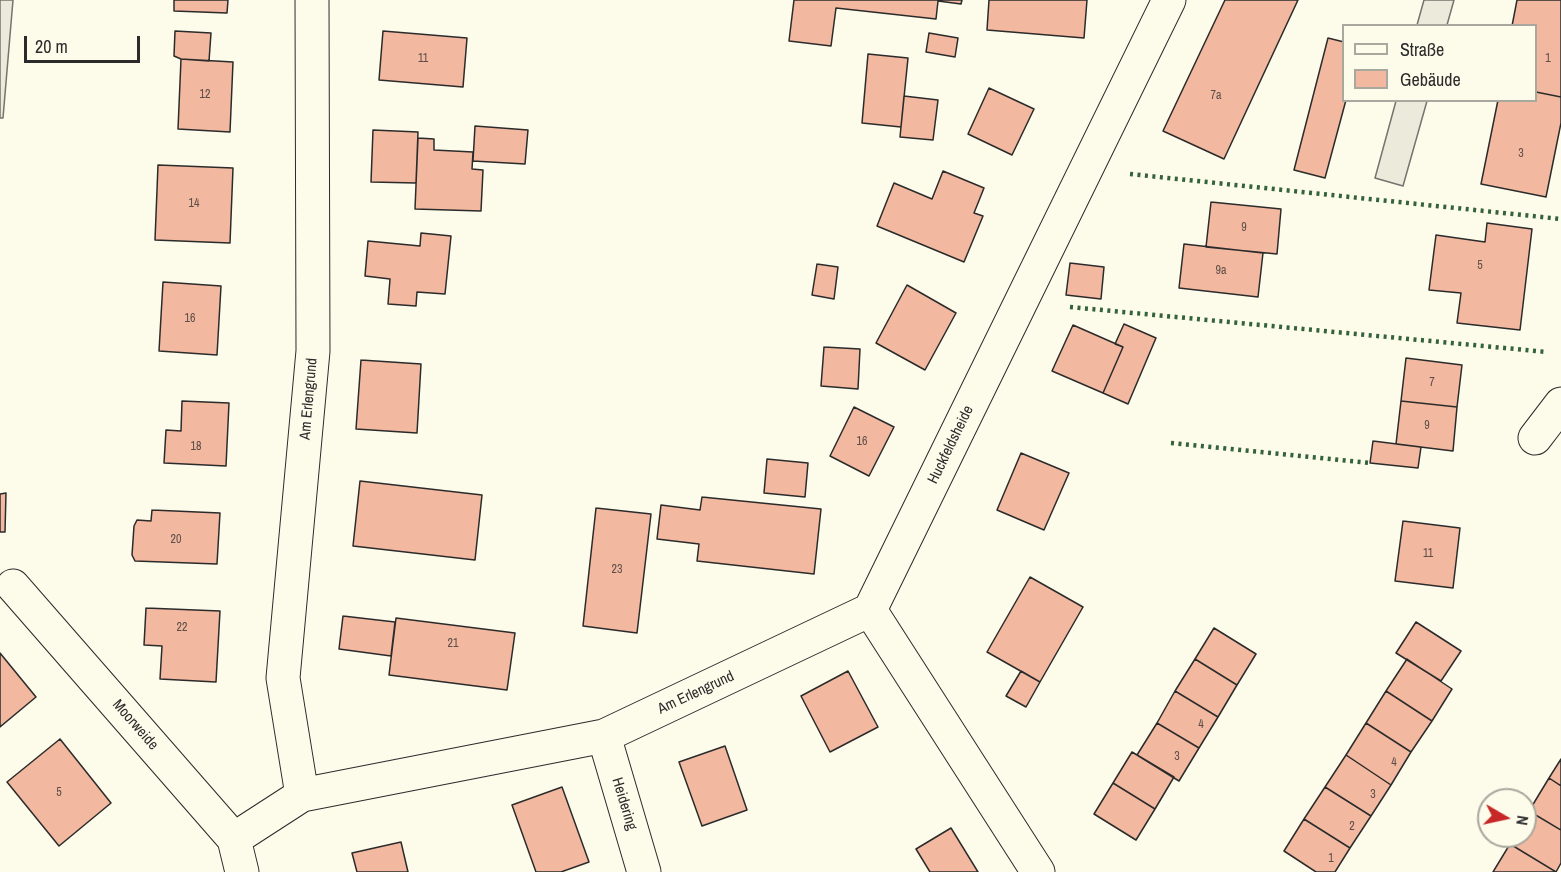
<!DOCTYPE html>
<meta charset="utf-8">
<style>
body{margin:0}
#map{position:relative;width:1561px;height:872px;overflow:hidden;background:#fdfbea;font-family:"Archivo Narrow",sans-serif}
canvas{display:block}
.legend{position:absolute;left:1342px;top:24px;width:195px;height:78px;box-sizing:border-box;background:#fdfbea;border:2px solid #a9a89e;margin:0;padding:8px 10px;list-style:none;font-size:18px;color:#2b2b2b}
.legend li{display:flex;align-items:center;gap:12px;height:30px}
.legend b{width:30px;border:2px solid #a9a89e}
.north{position:absolute;left:1477px;top:788px;width:60px;height:60px;box-sizing:border-box;background:#fdfbea;border:2px solid #a9a89e;border-radius:50%;rotate:99deg;font-size:16px;font-weight:700;line-height:24px;text-align:center;color:#2b2b2b}
.north::after{content:'';display:block;margin:auto;width:21px;height:27px;background:#c62828;clip-path:polygon(50% 0,100% 100%,50% 72%,0 100%)}
.scale{position:absolute;left:24px;top:36px;width:116px;height:27px;box-sizing:border-box;border:3px solid #2b2b2b;border-top:0;padding-left:8px;font-size:18px;line-height:21px;white-space:nowrap;color:#2b2b2b;-webkit-text-stroke:4px #fdfbea;paint-order:stroke}
</style>
<div id="map">
<canvas width="1561" height="872"></canvas>
<ul class="legend">
<li><b style="height:8px;background:#fdfbea"></b>Straße</li>
<li><b style="height:16px;background:#f2b8a0"></b>Gebäude</li>
</ul>
<div class="north">N</div>
<div class="scale">20 m</div>
</div>
<script>
const context = document.querySelector('canvas').getContext('2d');
context.lineJoin = 'round';
function fill(path, color) {
  context.fillStyle = color;
  context.fill(path, 'evenodd');
}
function poly(rows) {
  const path = new Path2D();
  for (const r of rows) {
    path.moveTo(r[0], r[1]);
    for (let i = 2; i < r.length; i += 2) path.lineTo(r[i], r[i + 1]);
  }
  return path;
}
function trace(path, color, width, dash) {
  context.strokeStyle = color;
  context.lineWidth = width;
  context.lineCap = dash ? 'butt' : 'round';
  context.setLineDash(dash || []);
  context.stroke(path);
}
function label(font, color, halo, rows, align = 'center') {
  context.font = font + ' "Archivo Narrow",sans-serif';
  context.lineWidth = 4.5;
  context.setLineDash([]);
  context.textBaseline = 'middle';
  context.strokeStyle = halo;
  context.fillStyle = color;
  for (const [text, x, y, turn = 0] of rows) {
    context.save();
    context.translate(x, y);
    context.rotate((+turn || 0) * Math.PI / 180);
    context.textAlign = isNaN(turn) ? turn : align;
    if (halo) context.strokeText(text, 0, 0);
    context.fillText(text, 0, 0);
    context.restore();
  }
}
const green = poly([
 [0,0,13,0,3,118,0,118,0,0]
]);
const parking = poly([
 [1424,0,1454,0,1447,25,1417,25,1424,0],
 [1396,101,1427,101,1403,186,1375,178,1396,101]
]);
const building = poly([
 [174,0,228,0,227,13,174,11,174,0],
 [794,0,962,0,961,4,938,1,936,19,836,8,831,46,789,41,794,0],
 [989,0,1087,0,1084,38,987,30,989,0],
 [1225,0,1298,0,1224,159,1163,131,1225,0],
 [1517,0,1561,0,1561,97,1536,92,1536,26,1512,26,1517,0],
 [175,31,211,33,209,61,181,59,174,56,175,31],
 [383,31,467,38,463,87,379,80,383,31],
 [929,33,958,38,955,57,926,52,929,33],
 [1328,38,1344,42,1344,100,1346,100,1325,178,1294,170,1328,38],
 [868,54,908,58,901,127,862,123,868,54],
 [181,59,233,62,230,132,178,129,181,59],
 [989,88,1034,109,1012,155,968,134,989,88],
 [1536,92,1561,97,1561,123,1546,197,1481,184,1498,100,1536,100,1536,92],
 [904,96,938,100,933,140,900,137,904,96],
 [475,126,528,130,525,164,473,161,475,126],
 [373,130,418,132,416,183,371,182,373,130],
 [418,138,434,139,434,150,473,152,472,169,483,170,481,211,415,209,418,138],
 [158,165,233,168,230,243,155,240,158,165],
 [943,171,984,188,974,213,983,216,964,262,877,226,894,183,932,199,943,171],
 [1211,202,1281,209,1277,254,1206,247,1211,202],
 [1487,223,1532,229,1520,330,1457,323,1461,293,1429,290,1436,235,1485,242,1487,223],
 [421,233,451,236,445,294,417,292,416,306,388,304,390,279,365,276,368,241,420,246,421,233],
 [1184,244,1263,253,1258,297,1179,288,1184,244],
 [1070,263,1104,267,1101,299,1066,295,1070,263],
 [817,264,838,267,834,299,812,295,817,264],
 [163,282,221,286,217,355,159,351,163,282],
 [907,285,956,313,925,370,876,343,907,285],
 [1124,324,1156,338,1128,404,1103,393,1123,347,1115,344,1124,324],
 [1073,325,1123,347,1103,393,1052,371,1073,325],
 [824,347,860,349,858,389,821,386,824,347],
 [1406,358,1462,365,1457,407,1401,401,1406,358],
 [361,360,421,364,417,433,356,429,361,360],
 [182,401,229,403,226,466,164,463,166,430,181,431,182,401],
 [1401,401,1457,407,1453,451,1396,444,1401,401],
 [854,407,894,427,869,476,830,456,854,407],
 [1373,441,1421,447,1418,468,1370,463,1373,441],
 [1021,453,1069,473,1044,530,997,510,1021,453],
 [767,459,808,463,805,497,764,493,767,459],
 [360,481,482,495,475,560,353,546,360,481],
 [6,493,5,532,0,532,0,494,6,493],
 [702,497,821,509,814,574,697,561,699,544,657,539,661,505,700,510,702,497],
 [596,508,651,514,637,633,583,626,596,508],
 [152,510,220,513,217,564,135,561,132,555,134,526,137,520,151,521,152,510],
 [1403,521,1460,528,1453,588,1395,581,1403,521],
 [1030,577,1083,607,1040,682,987,652,1030,577],
 [146,608,220,611,216,682,160,679,162,646,144,645,146,608],
 [343,616,395,622,391,656,339,649,343,616],
 [396,618,515,633,507,690,389,675,396,618],
 [1416,622,1461,651,1441,681,1396,653,1416,622],
 [1214,628,1256,654,1237,685,1195,659,1214,628],
 [0,653,36,697,0,727,0,653],
 [1195,659,1237,685,1218,717,1175,691,1195,659],
 [1407,659,1452,689,1432,721,1386,691,1407,659],
 [848,671,878,727,830,752,801,696,848,671],
 [1021,671,1040,682,1026,707,1006,696,1021,671],
 [1175,691,1218,717,1199,748,1157,723,1175,691],
 [1386,691,1432,721,1411,752,1366,723,1386,691],
 [1157,723,1199,748,1179,781,1137,755,1157,723],
 [1366,723,1411,752,1391,785,1346,755,1366,723],
 [60,739,111,803,59,846,7,782,60,739],
 [725,746,747,810,702,826,679,762,725,746],
 [1132,752,1174,777,1155,809,1113,783,1132,752],
 [1346,755,1391,785,1371,816,1325,787,1346,755],
 [1561,759,1561,786,1549,778,1561,759],
 [1549,778,1561,786,1561,830,1529,811,1549,778],
 [1113,783,1155,809,1136,840,1094,814,1113,783],
 [562,787,589,862,561,872,536,872,512,805,562,787],
 [1325,787,1371,816,1350,848,1304,819,1325,787],
 [1529,811,1561,830,1561,863,1556,872,1510,844,1514,836,1525,836,1525,818,1529,811],
 [1304,819,1350,848,1335,872,1316,872,1284,851,1304,819],
 [951,828,978,872,930,872,916,849,951,828],
 [401,842,408,872,357,872,352,853,401,842],
 [1510,844,1556,872,1493,872,1510,844]
]);
const street = poly([
 [1535,438,1561,404],
 [13,586,234,839,242,872],
 [870,610,1169,0],
 [870,610,1038,872],
 [604,736,644,872],
 [302,795,283,678,313,351,312,0],
 [234,839,302,795,604,736,870,610]
]);
const hedge = poly([
 [1130,174,1561,219],
 [1070,307,1547,352],
 [1171,443,1370,463]
]);
const numberNames = [
 ["11",423,59],
 ["1",1548,59],
 ["12",205,95],
 ["7a",1216,96],
 ["3",1521,154],
 ["14",194,204],
 ["9",1244,228],
 ["5",1480,266],
 ["9a",1221,271],
 ["16",190,319],
 ["7",1432,383],
 ["9",1427,426],
 ["16",862,442],
 ["18",196,447],
 ["20",176,540],
 ["11",1428,554],
 ["23",617,570],
 ["22",182,628],
 ["21",453,644],
 ["4",1201,725],
 ["3",1177,757],
 ["4",1394,763],
 ["5",59,793],
 ["3",1373,795],
 ["2",1352,827],
 ["1",1331,859]
];
const streetNames = [
 ["Am Erlengrund",309,399,-85],
 ["Huckfeldsheide",951,445,-64],
 ["Am Erlengrund",696,693,-25],
 ["Moorweide",135,725,49],
 ["Heidering",624,804,73]
];
fill(green, '#ecebdb');
trace(green, '#74746e', 1.5);
fill(parking, '#eceadb');
trace(parking, '#74746e', 1.5);
fill(building, '#f2b8a0');
trace(building, '#2b2b2b', 1.5);
trace(street, '#2b2b2b', 35);
trace(street, '#fdfbea', 33);
trace(hedge, '#34623c', 4.5, [3, 4.5]);
label('12px', '#5d4e48', null, numberNames);
label('15px', '#2b2b2b', '#fdfbea', streetNames);
</script>
